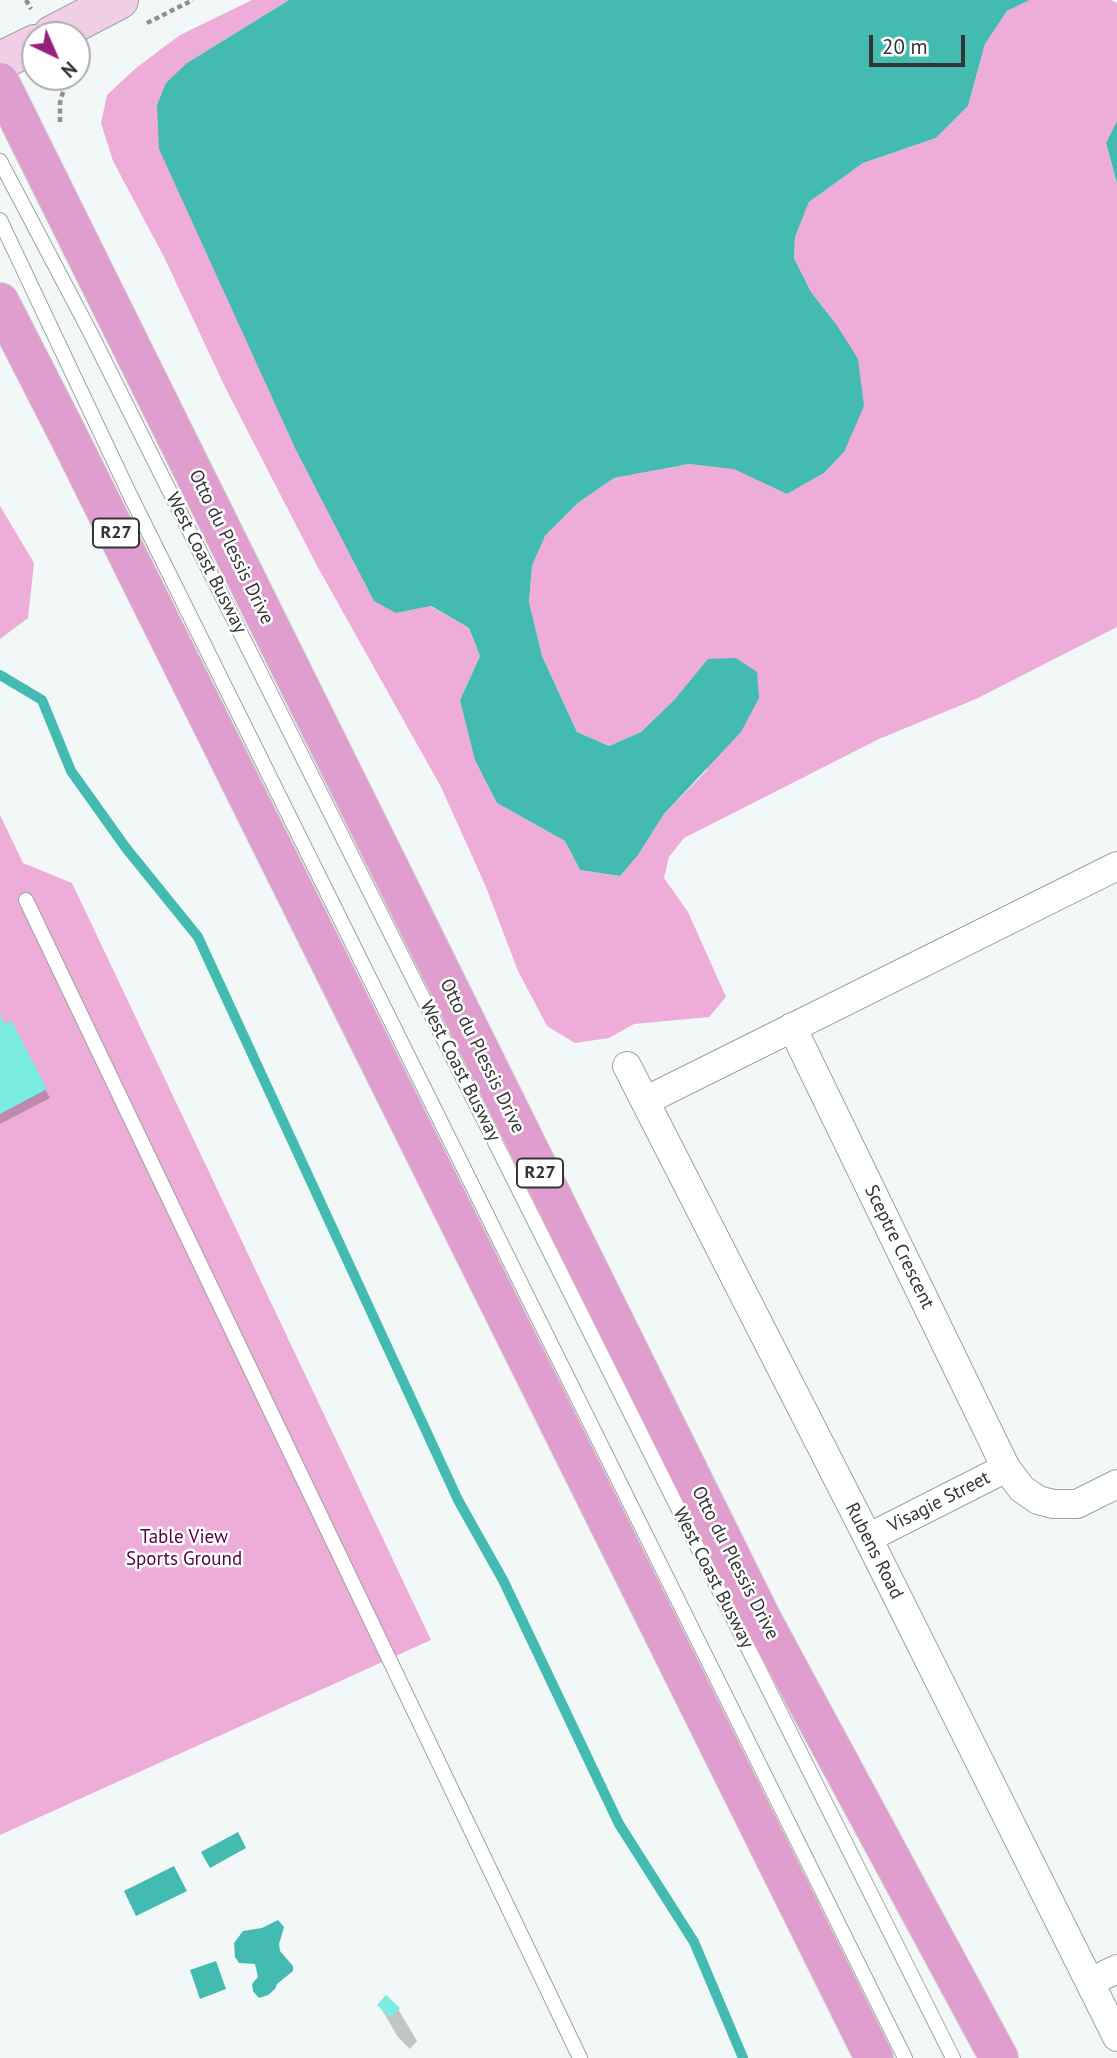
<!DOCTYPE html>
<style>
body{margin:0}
#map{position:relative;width:1117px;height:2058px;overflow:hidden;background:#f1f8f7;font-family:"PT Sans",sans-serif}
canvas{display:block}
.north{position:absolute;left:21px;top:21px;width:70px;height:70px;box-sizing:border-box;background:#fff;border:2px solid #adaeae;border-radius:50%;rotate:136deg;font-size:19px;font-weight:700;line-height:28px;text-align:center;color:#323534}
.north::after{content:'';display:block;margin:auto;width:24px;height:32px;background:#97207c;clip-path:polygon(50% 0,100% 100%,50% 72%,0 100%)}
.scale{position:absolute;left:869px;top:35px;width:96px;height:32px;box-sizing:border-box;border:4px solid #323534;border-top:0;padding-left:9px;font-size:21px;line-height:24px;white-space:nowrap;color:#323534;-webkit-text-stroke:5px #fff;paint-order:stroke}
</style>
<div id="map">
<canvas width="1117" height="2058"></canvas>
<div class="north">N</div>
<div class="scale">20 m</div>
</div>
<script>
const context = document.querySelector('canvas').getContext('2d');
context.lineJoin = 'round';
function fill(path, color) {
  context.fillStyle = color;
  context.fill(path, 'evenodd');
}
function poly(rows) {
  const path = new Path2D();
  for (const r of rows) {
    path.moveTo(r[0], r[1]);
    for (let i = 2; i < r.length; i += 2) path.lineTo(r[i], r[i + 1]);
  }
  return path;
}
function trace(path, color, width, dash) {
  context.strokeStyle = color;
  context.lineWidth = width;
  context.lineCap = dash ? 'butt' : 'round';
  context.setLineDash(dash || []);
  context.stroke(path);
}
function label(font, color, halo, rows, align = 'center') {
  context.font = font + ' "PT Sans",sans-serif';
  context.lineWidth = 5;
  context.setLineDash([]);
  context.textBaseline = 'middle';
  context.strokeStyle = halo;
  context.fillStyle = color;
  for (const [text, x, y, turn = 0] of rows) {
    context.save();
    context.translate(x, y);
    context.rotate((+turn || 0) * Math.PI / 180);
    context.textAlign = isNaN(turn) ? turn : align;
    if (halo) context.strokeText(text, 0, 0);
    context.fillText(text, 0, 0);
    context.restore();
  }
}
const green = poly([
 [252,0,289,0,187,63,396,613,430,606,469,628,480,656,460,700,497,803,565,841,580,870,620,876,638,855,664,814,707,770,675,699,641,732,609,746,577,732,542,656,529,602,532,566,545,536,578,503,614,478,689,464,734,468,787,494,824,473,844,452,836,324,811,292,794,258,795,237,809,202,863,163,936,138,968,106,985,44,1007,11,1030,0,1111,0,1117,3,1117,121,1106,144,1117,184,1117,627,976,699,879,739,684,838,669,857,664,878,688,912,726,997,709,1017,634,1024,609,1038,575,1043,547,1026,518,971,486,887,441,787,316,564,225,387,164,257,113,161,101,123,107,95,136,68,180,35],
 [0,506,34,563,28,618,0,639],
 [0,815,23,863,72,883,431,1640,0,1835]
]);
const water = poly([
 [289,0,1030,0,1007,11,985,44,968,106,936,138,863,163,809,202,795,237,794,258,811,292,836,324,858,359,864,406,844,452,824,473,787,494,734,469,689,464,614,478,578,503,545,536,532,566,529,602,542,656,577,732,609,746,641,732,675,699,708,659,736,658,757,672,759,698,741,732,664,814,638,855,620,876,580,870,565,841,497,803,475,760,460,700,480,656,469,628,431,606,396,613,374,601,296,450,159,149,157,105,166,83,187,63],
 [1117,121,1117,184,1106,143],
 [238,1832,246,1848,210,1868,201,1852],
 [174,1866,187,1891,136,1916,124,1891],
 [278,1920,284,1927,279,1944,280,1951,293,1966,293,1971,277,1984,275,1989,268,1995,259,1998,253,1991,252,1984,258,1977,255,1964,239,1963,235,1957,234,1943,243,1931,262,1928],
 [216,1961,226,1989,200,1999,190,1970]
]);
const shadow = poly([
 [0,1017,5,1026,11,1023,50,1098,0,1124],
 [379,2005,398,2009,417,2041,410,2049,398,2037]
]);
const stream = poly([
 [0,675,42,700,71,771,126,848,198,937,458,1500,503,1580,619,1824,694,1942,743,2058]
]);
const building = poly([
 [0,1014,5,1024,11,1020,47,1089,0,1114],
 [386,1995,400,2008,391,2018,377,2005]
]);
const path = poly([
 [26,0,31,9],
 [147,23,193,0],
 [60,122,60,103,67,77]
]);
const lane = poly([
 [0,161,90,332,953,2058],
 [0,220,130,495,905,2058],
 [26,900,580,2058]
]);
const street = poly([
 [792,1027,1006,1468,1022,1489,1038,1500,1053,1504,1077,1504,1117,1484],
 [627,1066,868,1538,1117,2037],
 [645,1101,1117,866],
 [868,1538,1006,1468],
 [1090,1982,1117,1969]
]);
const secondary = poly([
 [52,35,119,0],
 [0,61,35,44]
]);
const primary = poly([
 [0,82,762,1619,999,2058],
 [0,302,67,433,874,2058]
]);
const shields = [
 [116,533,46],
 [540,1173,46]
];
const shieldNames = [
 ["R27",116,533],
 ["R27",540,1173]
];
const streetNames = [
 ["Otto du Plessis Drive",231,547,64],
 ["West Coast Busway",206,563,63],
 ["Otto du Plessis Drive",482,1056,64],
 ["West Coast Busway",460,1071,63],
 ["Sceptre Crescent",899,1247,64],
 ["Visagie Street",939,1502,-27],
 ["Rubens Road",874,1551,63],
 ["Otto du Plessis Drive",735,1563,63],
 ["West Coast Busway",713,1578,63]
];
const parkNames = [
 ["Table View",184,1538],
 ["Sports Ground",184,1560]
];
fill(green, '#edadd8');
fill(water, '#43bbb1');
fill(shadow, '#0003');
trace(stream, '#43bbb1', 10);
fill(building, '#7aece2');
trace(lane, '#9ca3a2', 16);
trace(street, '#9ca3a2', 30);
trace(secondary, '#9ca3a2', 40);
trace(primary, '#d2d3d2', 40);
trace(path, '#8c9190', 4.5, [5, 3.5]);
trace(lane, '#fff', 14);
trace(street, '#fff', 28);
trace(secondary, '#efcee6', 38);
trace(primary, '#e09ece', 38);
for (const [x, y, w] of shields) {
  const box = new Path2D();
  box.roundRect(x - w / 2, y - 14.5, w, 29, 5);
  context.fillStyle = '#fff';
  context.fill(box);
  trace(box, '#323534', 2);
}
label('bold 18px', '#323534', null, shieldNames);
label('19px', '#323534', '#fff', streetNames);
label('19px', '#580047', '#fff', parkNames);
</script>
